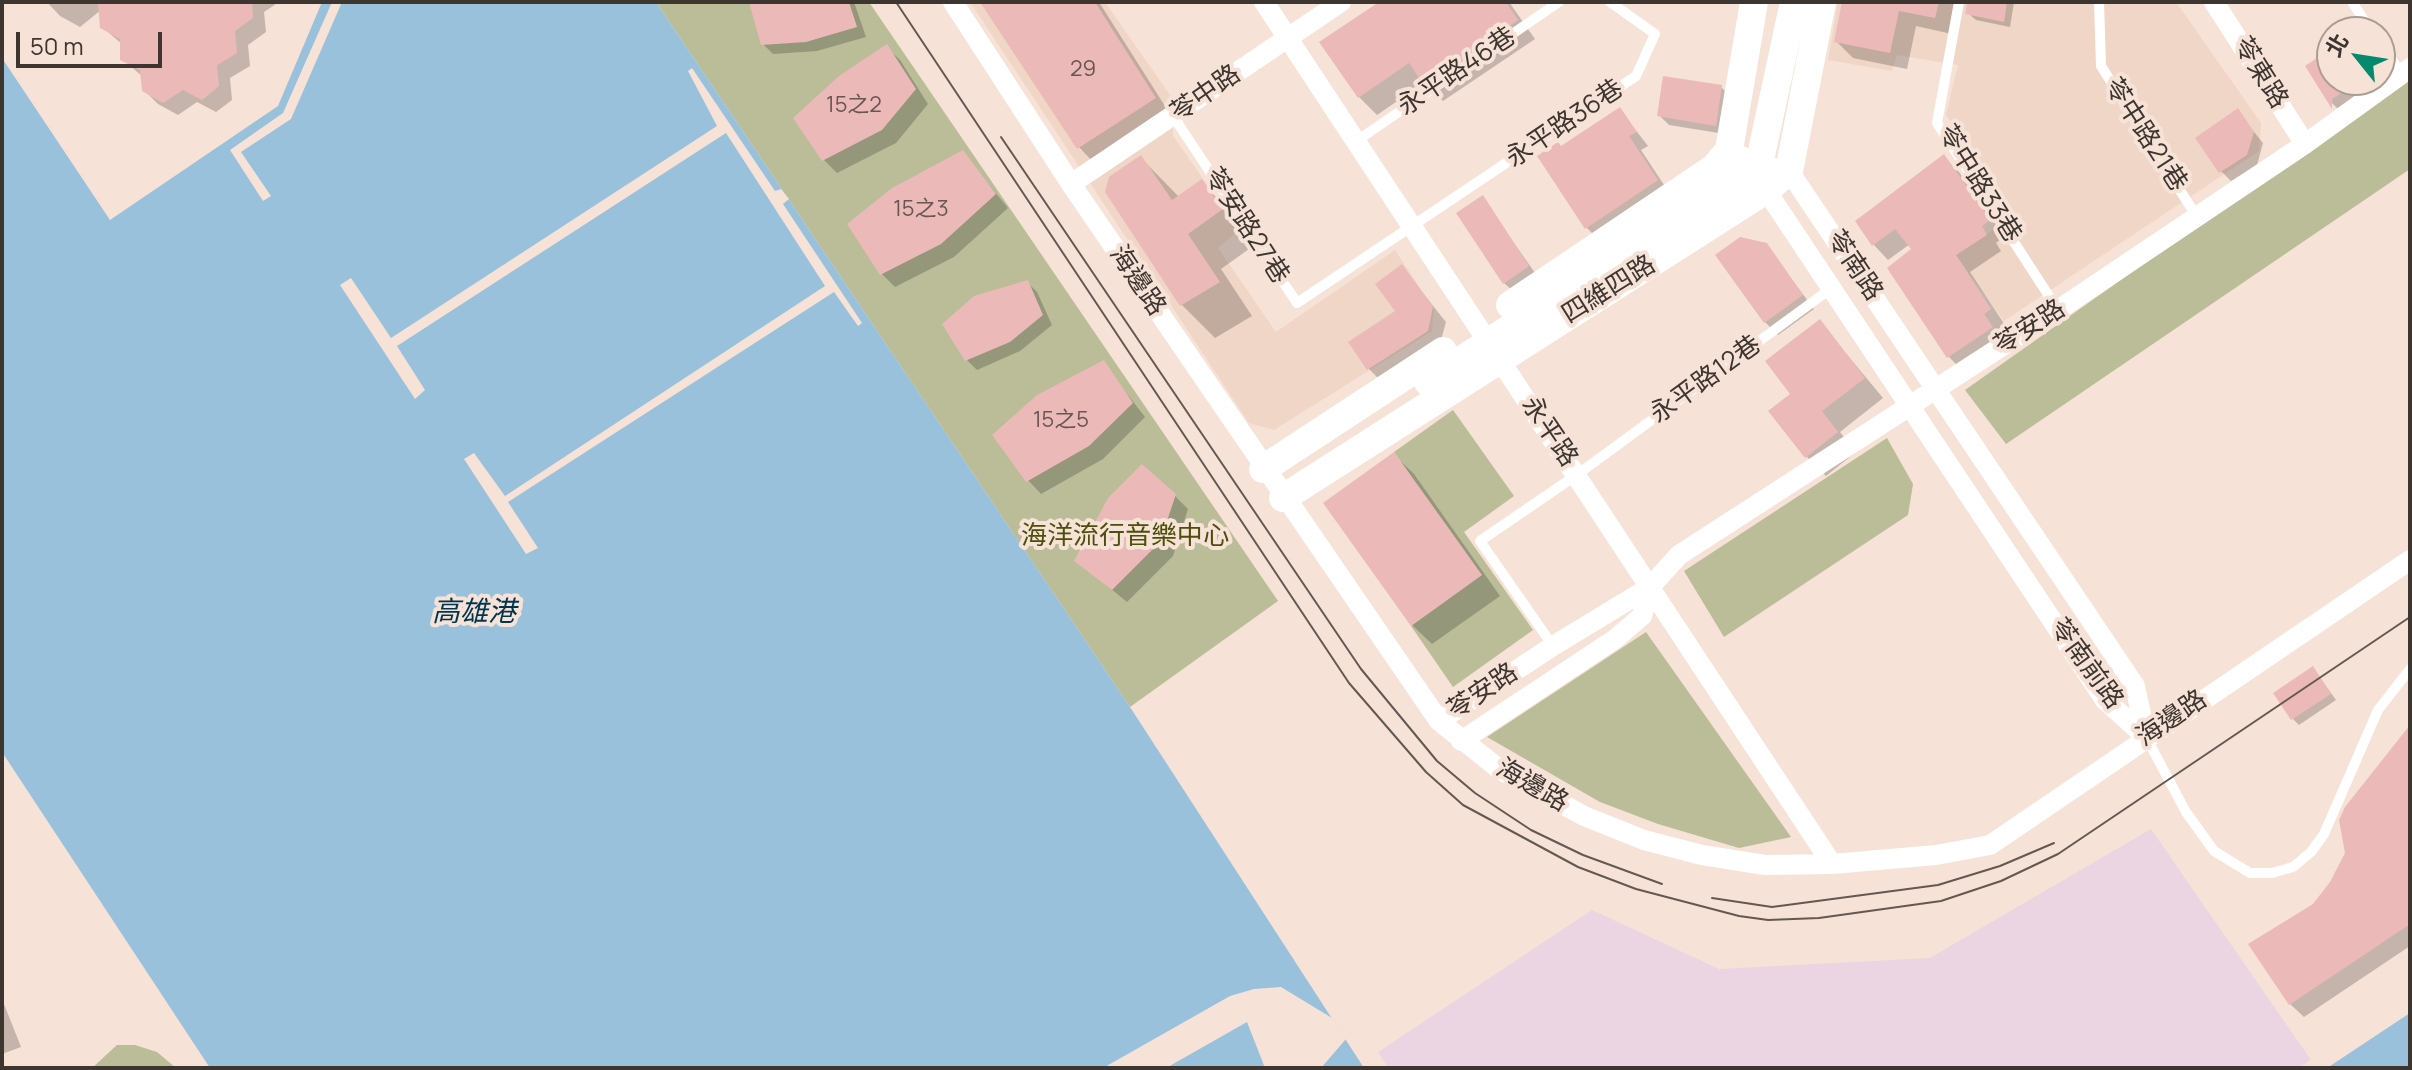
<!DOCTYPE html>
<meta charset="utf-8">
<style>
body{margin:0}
#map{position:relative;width:2412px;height:1070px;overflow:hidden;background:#f6e2d6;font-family:Manrope,"Noto Sans TC",sans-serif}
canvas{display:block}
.frame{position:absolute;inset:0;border:4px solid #3d3530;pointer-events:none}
.north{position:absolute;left:2316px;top:16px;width:80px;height:80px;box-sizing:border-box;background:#f6e2d6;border:2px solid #ac9d94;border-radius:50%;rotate:300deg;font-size:22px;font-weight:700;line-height:32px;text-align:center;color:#3d3530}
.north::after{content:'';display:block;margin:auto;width:28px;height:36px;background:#06896d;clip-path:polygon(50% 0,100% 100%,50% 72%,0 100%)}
.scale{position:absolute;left:16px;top:32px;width:146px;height:36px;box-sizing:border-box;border:4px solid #3d3530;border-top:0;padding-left:10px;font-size:24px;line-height:28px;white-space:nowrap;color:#3d3530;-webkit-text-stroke:6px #f6e2d6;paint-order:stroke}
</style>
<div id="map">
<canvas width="2412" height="1070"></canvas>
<div class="frame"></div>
<div class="north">北</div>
<div class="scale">50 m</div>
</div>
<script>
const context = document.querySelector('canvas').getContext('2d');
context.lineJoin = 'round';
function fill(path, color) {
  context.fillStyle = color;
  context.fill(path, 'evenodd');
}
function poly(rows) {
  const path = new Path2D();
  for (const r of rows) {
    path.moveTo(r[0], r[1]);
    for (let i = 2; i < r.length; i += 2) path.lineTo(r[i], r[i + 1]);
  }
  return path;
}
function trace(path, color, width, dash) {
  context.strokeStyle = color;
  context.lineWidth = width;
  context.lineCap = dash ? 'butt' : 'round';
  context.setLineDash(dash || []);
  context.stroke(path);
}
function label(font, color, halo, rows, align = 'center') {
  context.font = font + ' Manrope,"Noto Sans TC",sans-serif';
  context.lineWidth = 8;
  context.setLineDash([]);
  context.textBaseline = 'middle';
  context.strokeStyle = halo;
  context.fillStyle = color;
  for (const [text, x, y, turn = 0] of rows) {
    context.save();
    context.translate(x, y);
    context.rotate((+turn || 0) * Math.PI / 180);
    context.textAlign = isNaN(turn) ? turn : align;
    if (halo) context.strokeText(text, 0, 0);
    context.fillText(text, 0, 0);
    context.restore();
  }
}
const built = poly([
 [970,2,1105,2,1172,98,1173,136,1239,230,1218,248,1276,332,1395,250,1434,309,1432,331,1274,430,1249,423],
 [1838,2,2176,2,2261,123,2259,151,2004,321,1955,254,2013,217,1946,115,1958,65,1897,55,1892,71,1828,60]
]);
const industrial = poly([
 [2151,829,2311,1060,2298,1068,1388,1068,1378,1052,1592,910,1719,969,1930,958]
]);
const green = poly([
 [656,2,869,2,1278,601,1130,707],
 [2410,76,2410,169,2006,444,1965,390],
 [1453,410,1514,496,1464,532,1533,630,1453,687,1411,626,1481,575,1394,452],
 [1887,438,1913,484,1908,515,1724,637,1684,571],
 [1646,632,1791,837,1739,848,1658,824,1600,802,1487,737],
 [117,1045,135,1045,157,1052,176,1068,92,1068]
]);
const water = poly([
 [322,2,656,2,1130,707,1364,1068,210,1068,2,752,2,58,110,220,278,106],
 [2410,1013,2410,1068,2327,1068]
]);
const pier = poly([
 [332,2,342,2,291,119,241,152,271,196,263,201,230,150,283,113],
 [692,68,775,191,781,189,789,199,783,204,862,323,858,326,834,292,508,502,538,548,526,554,464,459,474,453,505,496,825,286,726,133,397,346,425,390,415,399,340,285,351,278,391,338,717,126,688,71],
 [1281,987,1332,1018,1346,1039,1321,1068,1265,1068,1247,1022,1166,1068,1103,1068,1230,996,1254,989]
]);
const shadow = poly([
 [47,2,279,2,264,12,266,32,248,45,250,66,230,78,232,100,216,112,197,102,178,115,158,104,144,90,142,76,122,59,122,44,102,27,101,10,80,27,60,16],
 [755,2,854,2,866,37,817,51,773,54,763,44],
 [983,2,1099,2,1170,114,1094,163,1079,147],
 [1380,2,1509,2,1535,39,1443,101,1425,82,1377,115,1359,97],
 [1844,2,1958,2,1952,34,1916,26,1907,69,1853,58,1836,41],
 [1971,2,2014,2,2010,27,1976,20,1969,14],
 [886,47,900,60,928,104,896,143,837,173,824,160],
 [2380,50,2403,85,2349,120,2329,100,2332,51,2332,80,2380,80],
 [1721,87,1731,97,1725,134,1669,125,1659,115],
 [1620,110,1648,146,1641,150,1670,194,1600,241,1587,228,1561,148],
 [2237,111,2263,143,2257,165,2231,181,2221,171],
 [963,153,1008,208,954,257,895,287,882,274],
 [1944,157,1959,172,2004,236,1996,243,2001,251,1970,272,2005,325,1998,330,2007,343,1964,372,1949,357,1914,250,1910,244,1888,260,1873,244],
 [1141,158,1179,197,1201,182,1235,216,1256,244,1221,269,1252,316,1215,338,1181,304],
 [1482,198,1538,277,1514,292,1504,283],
 [1766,245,1814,309,1778,335,1765,322],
 [1402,267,1446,322,1440,344,1382,382,1369,369,1398,312],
 [1027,282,1037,292,1052,325,1020,351,977,370,967,360],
 [1820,322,1883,398,1840,432,1856,452,1826,476,1806,456,1793,395],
 [1103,363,1145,417,1103,459,1041,494,1028,480],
 [1394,455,1414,474,1500,596,1432,644,1412,625],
 [1174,495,1188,509,1173,556,1127,602,1077,561],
 [2313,668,2336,700,2299,725,2293,719],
 [2410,731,2410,946,2304,1017,2290,1004,2314,906,2332,883],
 [2,999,21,1047,2,1054]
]);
const building = poly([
 [98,2,252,2,253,18,235,31,237,53,217,65,219,86,202,100,183,90,163,103,142,91,140,70,120,60,120,39,100,28],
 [749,2,849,2,857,27,806,42,761,45],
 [980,2,1095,2,1156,98,1077,149],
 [1379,2,1506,2,1518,20,1424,85,1409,63,1358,98,1319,42],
 [1842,2,1939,2,1935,18,1899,11,1890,53,1834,42],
 [1967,2,2007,2,2004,22,1965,14],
 [887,44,916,89,882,130,822,161,793,118,839,76],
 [2332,48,2332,80,2361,80,2332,99,2332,109,2305,66],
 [1663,76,1722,85,1716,126,1657,116],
 [1620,107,1637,132,1629,136,1658,180,1585,229,1537,156,1558,142,1561,146],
 [2238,108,2254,132,2247,155,2219,173,2195,138],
 [963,150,996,194,941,244,880,275,847,224,892,188],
 [1944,154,1990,220,1982,226,1987,235,1956,255,1991,309,1984,314,1993,327,1947,358,1887,268,1911,249,1895,229,1872,246,1855,221],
 [1141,155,1172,200,1202,179,1223,209,1188,234,1220,282,1180,306,1105,192,1109,177],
 [1483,195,1529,266,1503,284,1456,213],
 [1740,237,1767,243,1803,295,1764,323,1715,255],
 [1402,264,1433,307,1428,331,1367,370,1348,342,1395,311,1375,284],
 [1028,280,1043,315,1010,342,965,361,942,324,974,296],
 [1820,319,1865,378,1822,411,1838,432,1805,458,1768,411,1790,394,1765,361],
 [1104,360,1133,403,1089,446,1026,482,992,435,1037,395],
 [1394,452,1482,575,1411,626,1323,503],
 [1142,464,1176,494,1160,542,1112,590,1074,561,1108,498],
 [2313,666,2331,694,2291,720,2273,693],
 [2410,725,2410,924,2289,1005,2248,944,2313,904,2330,882,2345,853,2339,820,2345,807]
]);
const lane = poly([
 [1959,2,1937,123,2058,310],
 [2099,2,2101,66,2197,217],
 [2352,2,2372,32],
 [2380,43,2402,74],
 [1173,116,1297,303,1636,76,1655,34,1610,2],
 [1355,142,1559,2],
 [1553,646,1480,541,1578,474,1833,287],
 [2146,737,2186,812,2214,851,2250,873,2272,873,2293,867,2311,852,2324,834,2378,710,2410,669]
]);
const street = poly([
 [953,2,1071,184,1439,721,1499,769,1584,816,1644,840,1702,855,1765,865,1832,864,1936,855,1990,845,2410,560],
 [1264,2,1832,864],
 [2214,2,2305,144],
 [1729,150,1759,165,1789,171,2135,686,2146,737],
 [1762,178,1766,190,2105,700,2146,737],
 [1071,184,1341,2],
 [1439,721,1553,646,1650,587,1679,555,2058,310,2305,144,2410,68],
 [1461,741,1615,639,1642,616,1650,587]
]);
const secondary = poly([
 [1510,305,1715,167,1729,150,1754,2],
 [1428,382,1759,165,1794,2],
 [1263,469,1443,351],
 [1283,498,1766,190,1789,171,1822,2]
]);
const tram = poly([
 [896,2,1349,683,1426,772,1463,805,1578,867,1636,889,1739,916,1768,920,1819,918,1941,901,2001,881,2058,854,2410,617],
 [1001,137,1361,669,1437,761,1475,793,1531,830,1583,855,1662,884],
 [1712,898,1772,907,1938,885,2000,866,2054,843]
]);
const numberNames = [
 ["29",1083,70],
 ["15之2",854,106],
 ["15之3",921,210],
 ["15之5",1061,421]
];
const streetNames = [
 ["永平路46巷",1457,72,-34],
 ["苓東路",2260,73,58],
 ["苓中路",1206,94,-35],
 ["永平路36巷",1565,124,-34],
 ["苓中路21巷",2145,135,57],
 ["苓中路33巷",1979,184,58],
 ["苓安路27巷",1246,226,57],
 ["苓南路",1854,266,56],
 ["海邊路",1137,281,56],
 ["四維四路",1609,290,-32],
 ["苓安路",2030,328,-33],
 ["永平路12巷",1706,380,-36],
 ["永平路",1549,432,56],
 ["苓南前路",2086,664,54],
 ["苓安路",1483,692,-34],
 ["海邊路",2172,719,-34],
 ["海邊路",1532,786,30]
];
const parkNames = [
 ["海洋流行音樂中心",1125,537]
];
const waterNames = [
 ["高雄港",474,613]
];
fill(built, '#f0d6c6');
fill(industrial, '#ebd5e3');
fill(green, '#babd98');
fill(water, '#99c1dc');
fill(pier, '#f6e2d6');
fill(shadow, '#0003');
fill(building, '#ebbab8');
trace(lane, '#fff', 10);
trace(street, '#fff', 20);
trace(secondary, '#fff', 28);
trace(tram, '#635952', 2);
label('22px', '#685652', null, numberNames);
label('26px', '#3d3530', '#f6e2d6', streetNames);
label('26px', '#4c4f09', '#f6e2d6', parkNames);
label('italic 28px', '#003550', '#f6e2d6', waterNames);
</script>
